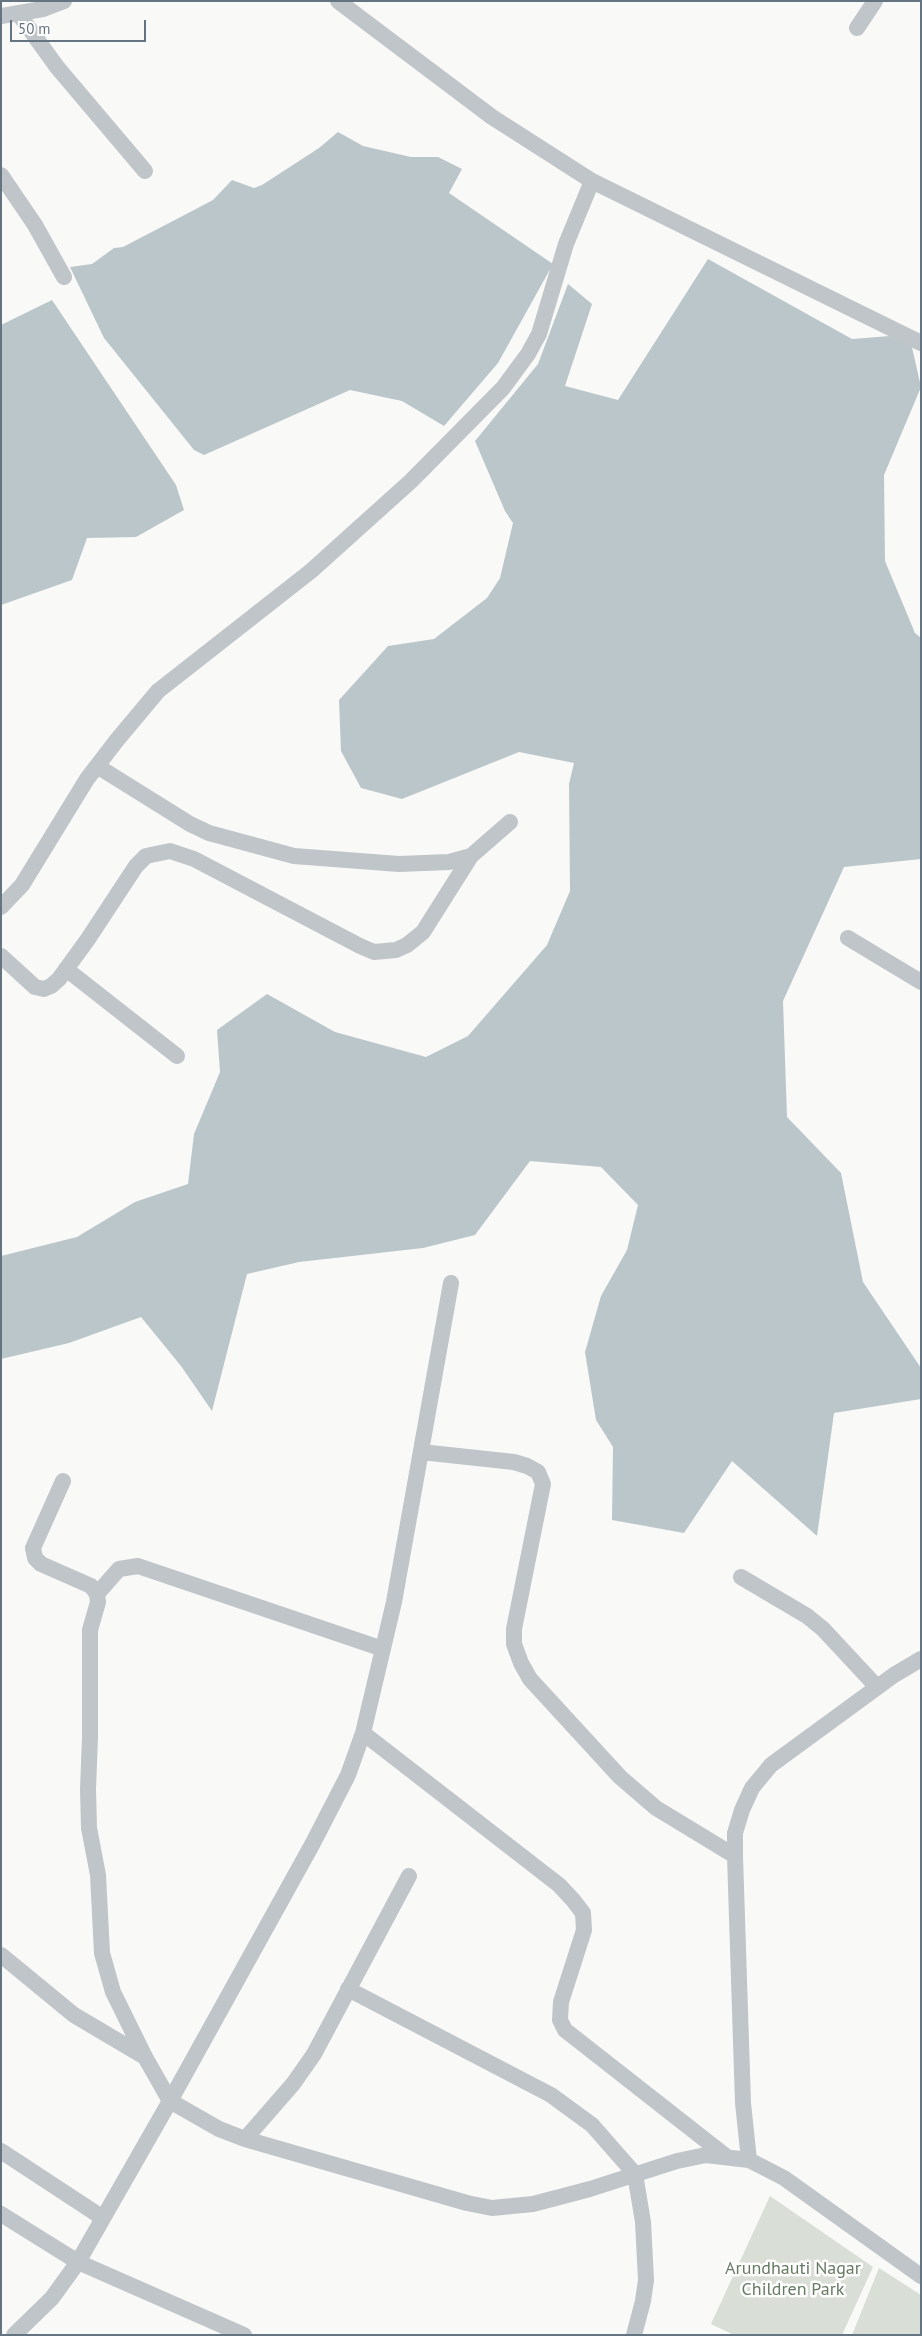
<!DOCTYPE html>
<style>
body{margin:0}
#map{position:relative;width:922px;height:2336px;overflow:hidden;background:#f9f9f7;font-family:"PT Sans",sans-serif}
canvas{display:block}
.frame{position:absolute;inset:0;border:2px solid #647581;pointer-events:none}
.scale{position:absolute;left:10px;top:20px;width:136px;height:22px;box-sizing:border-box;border:2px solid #647581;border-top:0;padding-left:6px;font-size:15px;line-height:18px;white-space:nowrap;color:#647581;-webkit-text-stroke:4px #fff;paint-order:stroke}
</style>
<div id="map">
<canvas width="922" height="2336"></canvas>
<div class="frame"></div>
<div class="scale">50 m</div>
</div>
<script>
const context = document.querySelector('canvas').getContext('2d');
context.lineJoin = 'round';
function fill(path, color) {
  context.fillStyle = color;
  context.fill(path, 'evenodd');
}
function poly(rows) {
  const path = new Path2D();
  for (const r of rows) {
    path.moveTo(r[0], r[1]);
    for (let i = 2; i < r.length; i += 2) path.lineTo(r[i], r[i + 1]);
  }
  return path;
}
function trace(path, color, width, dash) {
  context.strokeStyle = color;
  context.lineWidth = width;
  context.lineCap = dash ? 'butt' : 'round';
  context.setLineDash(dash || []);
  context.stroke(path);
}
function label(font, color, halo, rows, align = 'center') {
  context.font = font + ' "PT Sans",sans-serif';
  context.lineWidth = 5;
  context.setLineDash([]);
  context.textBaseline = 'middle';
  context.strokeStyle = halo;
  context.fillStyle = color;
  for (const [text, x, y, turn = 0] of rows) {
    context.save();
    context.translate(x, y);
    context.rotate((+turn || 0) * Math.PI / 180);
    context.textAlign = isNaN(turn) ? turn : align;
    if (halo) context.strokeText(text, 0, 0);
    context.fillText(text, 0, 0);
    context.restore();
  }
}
const green = poly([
 [770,2196,873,2267,842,2335,734,2335,711,2324],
 [879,2268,921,2295,921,2335,852,2335]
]);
const water = poly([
 [338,132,363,146,411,157,438,157,462,169,449,193,553,264,498,363,444,426,402,401,350,390,204,455,194,450,104,338,70,267,92,264,114,248,123,247,194,210,213,200,232,180,254,188,262,185,319,148],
 [708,259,852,339,890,336,911,343,921,387,884,475,885,561,915,633,921,638,921,859,844,867,783,1001,787,1117,841,1173,863,1282,921,1368,921,1399,834,1413,817,1536,732,1461,684,1533,612,1520,613,1447,596,1420,585,1352,601,1296,627,1250,638,1205,601,1167,530,1161,475,1235,423,1248,299,1262,247,1274,212,1411,181,1366,141,1317,69,1343,1,1359,1,1256,77,1237,135,1202,188,1184,194,1134,220,1072,217,1030,267,994,335,1032,426,1057,468,1036,547,945,570,891,569,784,574,763,519,752,402,799,361,788,341,751,339,700,388,646,434,639,487,598,500,578,513,523,505,511,475,441,538,364,568,284,592,304,565,386,618,400],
 [52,300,176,485,184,510,136,537,87,538,72,580,1,605,1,325]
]);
const street = poly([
 [338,1,492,117,592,181,921,343],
 [18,13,57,67,145,171],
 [1,16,43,9,64,1],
 [857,28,875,1],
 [1,175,35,225,64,277],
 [97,766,190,824,209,833,294,856,399,864,449,862,471,856,510,822],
 [1,907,22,885,87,779,117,740,158,691,311,571,411,481,503,388,528,354,539,334,566,244,592,181],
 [848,938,921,982],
 [1,956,35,987,44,989,51,986,59,979,88,939,136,866,146,856,170,851,194,859,360,946,374,952,396,950,407,945,423,932,471,856],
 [66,969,177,1056],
 [421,1452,514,1462,527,1466,538,1472,543,1484,514,1629,514,1644,521,1663,530,1679,620,1777,656,1808,735,1856],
 [63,1481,33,1548,35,1558,41,1564,91,1586,97,1594,98,1602,90,1630,90,1737,88,1789,89,1828,98,1875,102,1953,113,1992,145,2057,170,2101,219,2129,245,2139,467,2203,492,2208,533,2204,590,2189,677,2161,706,2155,749,2160,784,2178,921,2276],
 [741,1577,807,1616,823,1629,877,1687],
 [97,1594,119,1569,138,1566,383,1649],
 [363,1733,559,1885,573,1900,583,1913,584,1930,561,2002,560,2020,565,2030,727,2157],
 [1,1955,74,2015,145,2057],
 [348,1989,551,2095,592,2125,635,2174,643,2222,646,2280,643,2301,634,2335],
 [245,2139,293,2084,314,2054,409,1876],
 [1,2151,103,2218],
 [749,2160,743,2103,735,1856,735,1833,742,1810,752,1788,771,1765,894,1675,921,1659],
 [1,2214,78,2262,244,2335],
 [14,2335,52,2298,78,2262,170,2101,313,1843,348,1775,363,1733,394,1602,451,1283]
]);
const parkNames = [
 ["Arundhauti Nagar",793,2269],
 ["Children Park",793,2290]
];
fill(green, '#d9ded6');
fill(water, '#bbc6cb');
trace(street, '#c0c5c9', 16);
label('18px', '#677a63', '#fff', parkNames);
</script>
